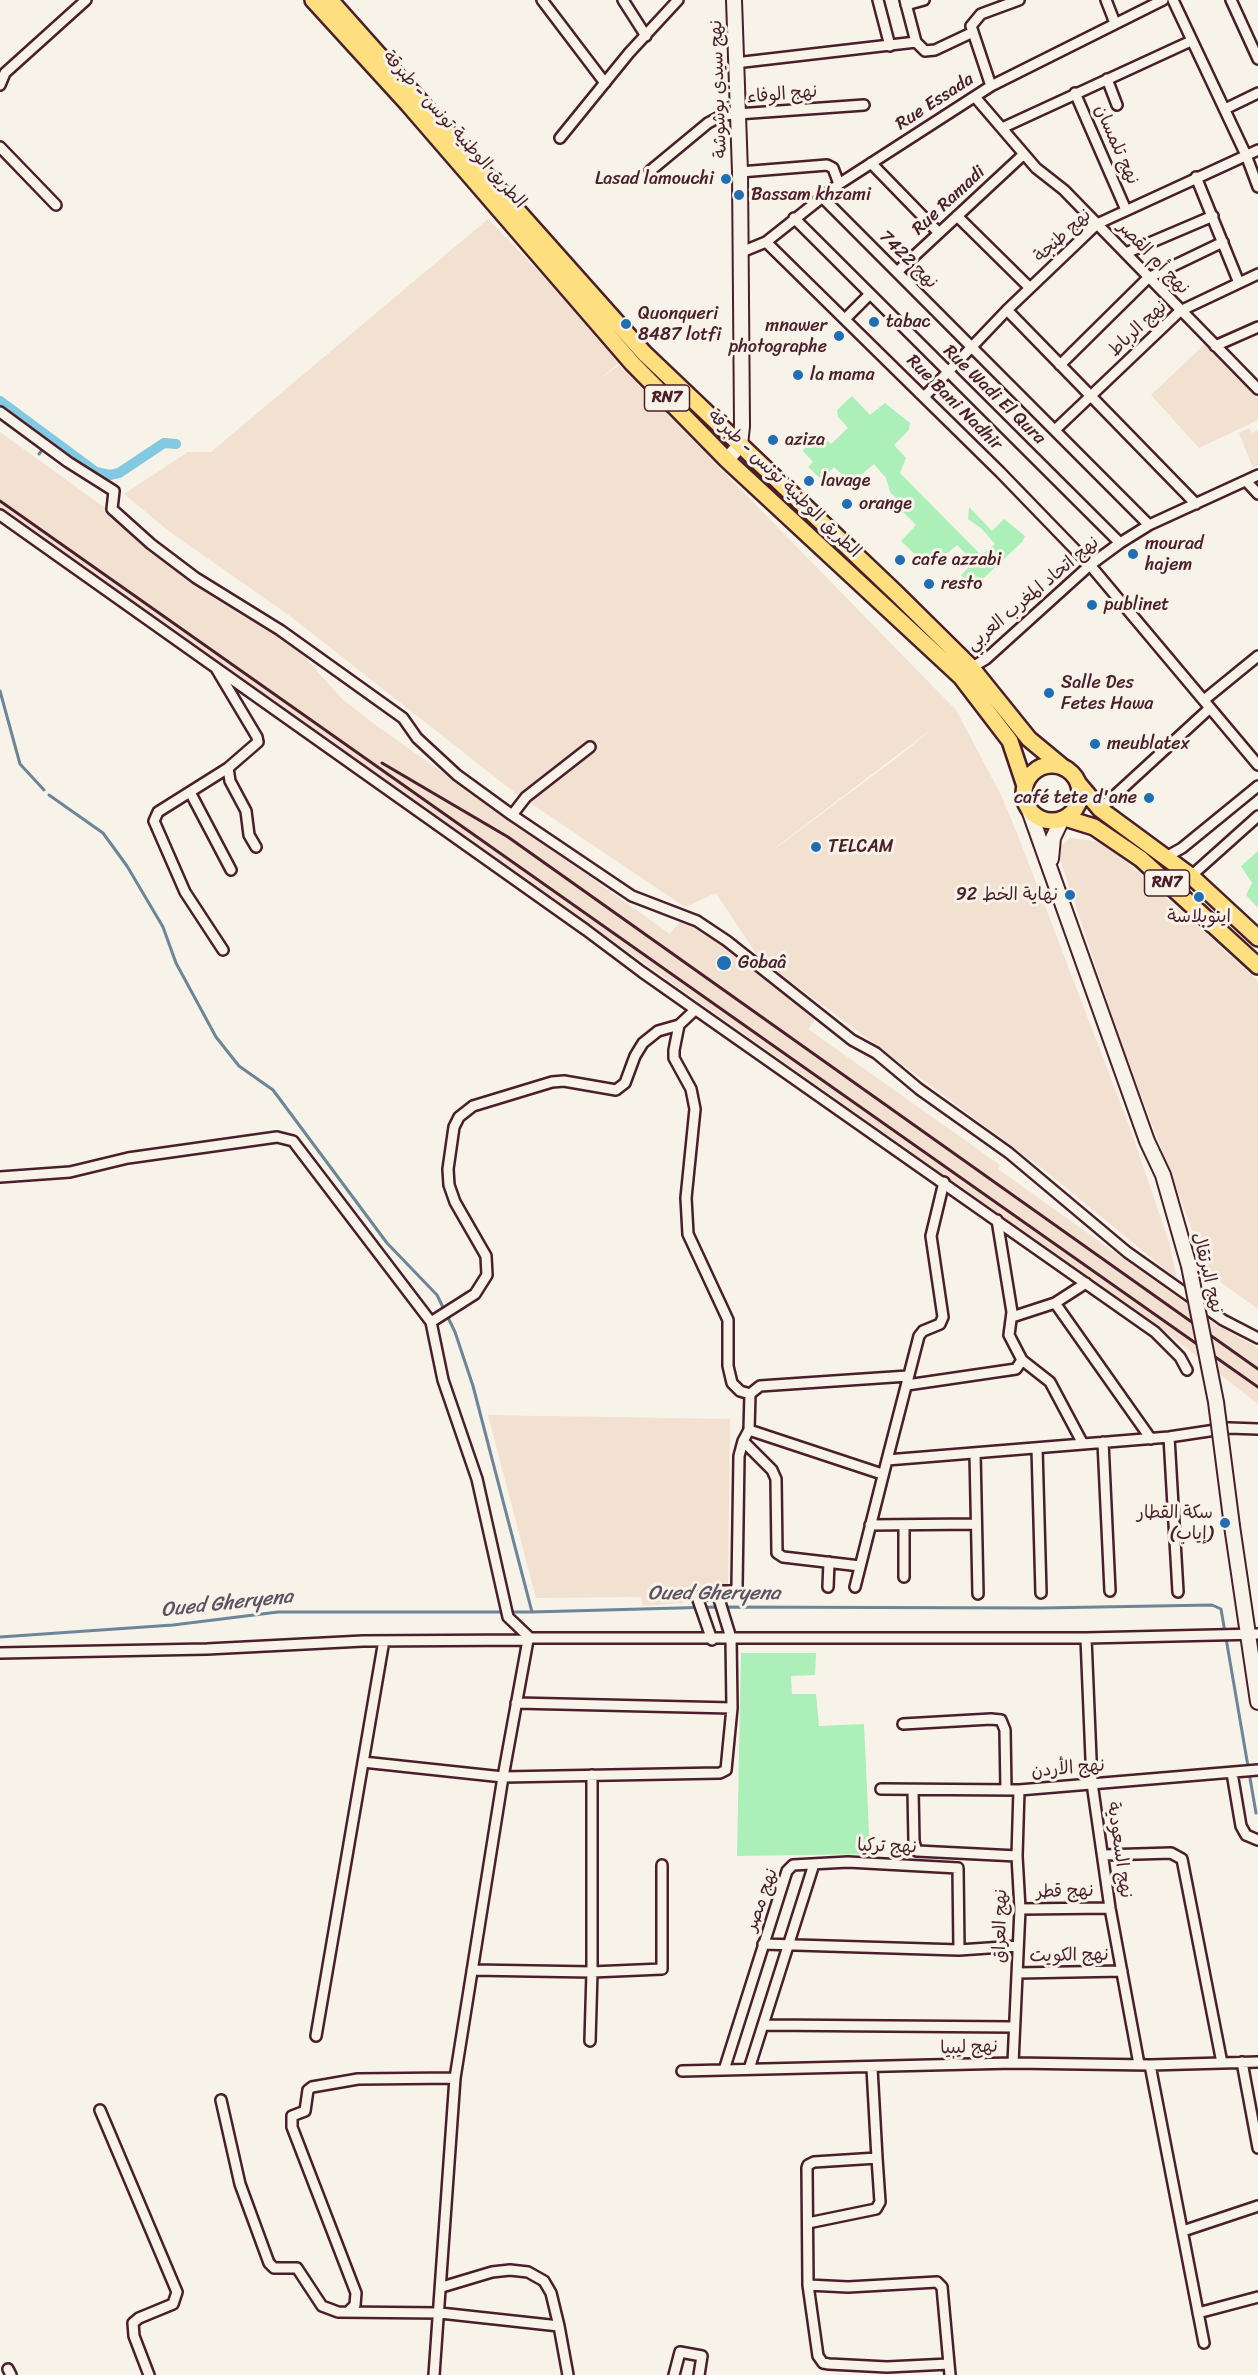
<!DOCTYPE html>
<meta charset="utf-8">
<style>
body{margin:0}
canvas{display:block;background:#f7f3e8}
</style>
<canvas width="1258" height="2375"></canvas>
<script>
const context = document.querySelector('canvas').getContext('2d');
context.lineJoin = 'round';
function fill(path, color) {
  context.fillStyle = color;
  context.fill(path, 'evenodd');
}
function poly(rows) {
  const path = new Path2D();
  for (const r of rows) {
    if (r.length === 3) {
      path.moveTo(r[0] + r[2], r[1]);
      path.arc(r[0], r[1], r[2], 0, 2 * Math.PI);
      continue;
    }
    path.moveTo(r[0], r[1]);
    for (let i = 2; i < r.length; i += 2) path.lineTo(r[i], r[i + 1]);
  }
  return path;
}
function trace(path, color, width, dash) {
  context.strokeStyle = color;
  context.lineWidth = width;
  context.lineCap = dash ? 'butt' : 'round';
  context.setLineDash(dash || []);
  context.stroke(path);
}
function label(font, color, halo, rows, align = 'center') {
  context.font = font + ' Sriracha,"Playpen Sans Arabic",sans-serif';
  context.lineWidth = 6;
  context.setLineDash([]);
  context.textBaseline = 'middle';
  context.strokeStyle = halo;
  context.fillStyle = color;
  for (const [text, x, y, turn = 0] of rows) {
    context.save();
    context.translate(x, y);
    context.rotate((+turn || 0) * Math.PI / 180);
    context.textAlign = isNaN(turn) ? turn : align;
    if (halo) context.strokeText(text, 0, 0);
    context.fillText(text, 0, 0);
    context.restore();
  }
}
const built = poly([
 [488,219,623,359,599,380,619,365,956,710,1001,795,1019,838,1131,1131,1169,1242,1177,1279,1047,1172,759,958,716,893,685,907,514,792,290,616,170,532,124,494,188,452,211,452],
 [937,725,898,757,776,848,776,847],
 [1206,343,1258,396,1258,420,1199,448,1151,395],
 [1249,428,1252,433,1258,430,1258,465,1253,468,1239,433],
 [0,432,291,642,343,700,377,726,670,934,683,917,818,1015,808,1029,1000,1165,998,1169,1215,1324,1258,1348,1258,1404,1166,1332,0,508],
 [1070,838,1105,842,1258,981,1258,1309,1209,1274,1123,1048,1057,850],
 [488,1415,730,1419,728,1586,712,1586,696,1591,682,1603,643,1606,641,1597,536,1598]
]);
const green = poly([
 [852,396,870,415,885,403,910,423,909,430,894,445,906,458,900,473,981,555,995,544,982,529,968,519,969,507,992,531,1004,519,1025,536,1022,542,971,590,961,575,974,562,957,545,932,566,919,558,901,541,916,525,900,509,903,505,890,492,886,478,874,464,851,483,834,467,822,480,808,467,813,462,803,451,812,433,821,434,831,444,848,428,838,417,837,410],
 [1258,851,1258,908,1246,895,1252,883,1241,866],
 [741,1653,816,1653,815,1675,791,1676,792,1694,816,1694,819,1726,864,1724,870,1854,737,1856]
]);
const stream = poly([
 [39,454,51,439],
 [0,691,20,764,44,790],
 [49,795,103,833,127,866,163,927,176,963,216,1037,239,1066,273,1090,387,1243,437,1295,455,1332,473,1386,532,1612],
 [0,1637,173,1625,278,1612,532,1612,715,1607,1042,1608,1212,1605,1221,1609,1256,1813]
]);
const canal = poly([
 [0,401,96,472,110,475,119,473,164,443,176,444]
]);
const street = poly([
 [542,0,605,83],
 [623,0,646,36],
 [878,0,890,46],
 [905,0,916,42,925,51,935,50,971,33],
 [1106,0,1115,23],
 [1173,0,1246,155,1258,187],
 [1231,0,1258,59],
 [906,5,924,0],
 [735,63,916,42],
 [1107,79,1117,105],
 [0,85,5,73,86,0],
 [991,86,971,26,981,14,1019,0],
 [1075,93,1126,210],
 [975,97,1036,168,1064,190,1258,389],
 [1225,109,1258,93],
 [1002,128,1191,41],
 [560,138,629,53,678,0],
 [0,147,56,205],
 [871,163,939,233],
 [650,171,708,123,723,115,864,105],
 [740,172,827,165,833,168,839,184],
 [1196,177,1239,283],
 [821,196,1149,525],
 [957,216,1030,288],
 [794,218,1120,543],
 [766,242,1000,472,1090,565,1258,765],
 [739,253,766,242,839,184,991,86,1163,0],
 [1126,253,1213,216],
 [897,272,1024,154],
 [1007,310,1196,504],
 [845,319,869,295],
 [1215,346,1258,327],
 [1060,365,1148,278,1223,242],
 [924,397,1007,310,1097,224,1258,150],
 [0,412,68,462,114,491,112,509,151,544,196,578,280,630,403,718,417,738,457,775,512,815,632,896,697,921,727,941,852,1040,876,1053,919,1089,1009,1153,1127,1252,1223,1320,1258,1338],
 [1056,429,1180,311,1258,274],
 [1247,482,1258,494],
 [0,515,586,930,642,972,1155,1332,1180,1357,1187,1370],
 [969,669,986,659,1090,565,1120,543,1149,525,1258,475],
 [217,670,257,737,258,742,228,768,158,812,154,821,185,892,223,950],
 [1204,700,1258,656],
 [228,768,230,781,246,811,249,835,256,847],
 [190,792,231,870],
 [1100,809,1210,708],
 [512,815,526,797,590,747],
 [1166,857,1182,848,1258,786],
 [1191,876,1258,816],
 [695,1010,679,1025,674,1050,674,1058,691,1089,695,1109,686,1198,688,1234,728,1320,728,1366,732,1383,740,1391,750,1394],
 [0,1177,70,1172,128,1158,277,1137,293,1141,431,1322,443,1380,477,1479,508,1617,530,1638],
 [997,1220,1012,1312,1009,1335,1022,1360,1050,1382,1083,1444],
 [1055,1303,1151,1439],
 [1012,1317,1055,1303,1086,1283],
 [431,1322,475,1294,487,1275,486,1256,455,1202,449,1185,448,1169,454,1127,459,1117,473,1106,552,1082,564,1081,616,1090,625,1083,635,1056,643,1043,658,1031,679,1025],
 [907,1385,1016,1369,1022,1360],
 [749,1430,750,1394,760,1386,908,1376],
 [1169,1437,1178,1592],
 [743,1441,772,1470,776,1479,777,1553,783,1557,860,1566],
 [1103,1442,1110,1591],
 [1037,1448,1041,1593],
 [975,1453,978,1594],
 [887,1460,919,1336,923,1331,940,1324,943,1317,931,1236,944,1182],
 [870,1525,976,1524],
 [904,1577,904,1525],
 [828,1587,829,1562],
 [855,1587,887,1460,1169,1437,1229,1428,1258,1429],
 [1086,1638,1092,1783,1110,1908,1139,2064],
 [528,1640,503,1777,720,1773,726,1770,732,1708,731,1638,719,1599,722,1591,734,1591,737,1587,739,1456,743,1441,749,1430,882,1474],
 [712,1640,697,1597,722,1591],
 [0,1653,207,1649,363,1641,528,1640,530,1638,1086,1638,1258,1634],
 [516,1703,732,1708],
 [903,1724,991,1719,1001,1720,1005,1730,1006,1790],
 [363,1762,503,1777,455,2078,434,2375],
 [1232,1773,1241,1826,1246,1835,1258,1840],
 [592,1775,592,1972,662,1969,662,1865],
 [881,1789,1019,1790,1258,1770],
 [913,1790,914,1842,917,1851,1017,1856],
 [1104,1855,1171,1853,1182,1859,1222,2063],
 [1020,1909,1110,1908],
 [763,1944,959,1950,1018,1946],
 [472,1970,592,1972,590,2041],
 [1018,1973,1122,1971],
 [764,2025,1013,2027],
 [316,2036,383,1646],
 [1242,2062,1258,2148],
 [1013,2063,1020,1909,1017,1856,1019,1790],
 [1150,2065,1204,2343],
 [872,2068,877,2158,814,2162,808,2165,807,2168,808,2285,818,2356,823,2363,829,2364,887,2367,949,2364,950,2375],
 [749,2069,814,1864],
 [724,2070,787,1871,793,1865,848,1862,958,1868,959,1950],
 [682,2071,1013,2063,1150,2065,1258,2062],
 [221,2100,240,2184,269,2263,274,2268,297,2268,322,2306,338,2312,440,2313,559,2326],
 [100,2110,177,2292,173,2304,139,2318,133,2323,134,2336,149,2375],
 [808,2223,876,2209,880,2202,877,2158],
 [1183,2231,1258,2206],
 [808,2285,848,2287,937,2282,942,2287,949,2364],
 [442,2287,492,2272,510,2270,528,2272,544,2281,551,2293,559,2326,568,2375],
 [348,2312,355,2305,356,2293,292,2127,292,2116,305,2111,308,2090,312,2087,358,2079,455,2078],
 [1198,2313,1258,2297],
 [8,2369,11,2375],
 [674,2375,680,2352,702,2356,699,2375]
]);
const secondary = poly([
 [727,460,740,445,742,426,740,172,734,0],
 [1029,810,1147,1141,1163,1175,1189,1266],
 [1051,859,1053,838,1062,819],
 [1232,1526,1258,1702]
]);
const primary = poly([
 [313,0,408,104,632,363,727,460,961,677,1010,741,1025,786],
 [330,0,644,353,897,594,971,667,1029,739,1064,768],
 [1052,793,28],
 [1078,783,1100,809,1191,876,1258,938],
 [1065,818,1094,827,1141,859,1258,966]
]);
const rail = poly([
 [0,501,1258,1387],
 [382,763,508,837,1258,1369]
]);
const secondaryBridge = poly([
 [1189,1266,1216,1402,1232,1526]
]);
const markers = [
 [726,179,6,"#1f6fb2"],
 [739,195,6,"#1f6fb2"],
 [874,322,6,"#1f6fb2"],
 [626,324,6,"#1f6fb2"],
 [839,336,6,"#1f6fb2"],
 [798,375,6,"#1f6fb2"],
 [773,440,6,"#1f6fb2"],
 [809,481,6,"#1f6fb2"],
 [847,504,6,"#1f6fb2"],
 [1133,554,6,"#1f6fb2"],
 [900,560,6,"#1f6fb2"],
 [929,584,6,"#1f6fb2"],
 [1092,605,6,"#1f6fb2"],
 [1049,693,6,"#1f6fb2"],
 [1095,744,6,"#1f6fb2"],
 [1149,798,6,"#1f6fb2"],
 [816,847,6,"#1f6fb2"],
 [1070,895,6,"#1f6fb2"],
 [1199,897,6,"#1f6fb2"],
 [724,963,8,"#1f6fb2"],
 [1225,1523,6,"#1f6fb2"]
];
const shields = [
 [667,398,45],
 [1167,883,45]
];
const shieldNames = [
 ["RN7",667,398],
 ["RN7",1167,883]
];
const streetNames = [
 ["نهج سيدي بوشوشة",719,89,-92],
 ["نهج الوفاء",782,95,-5],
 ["Rue Essada",935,102,-33],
 ["الطريق الوطنية تونس - طبرقة",454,130,48],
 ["نهج تلمسان",1116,145,66],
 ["Rue Ramadi",949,201,-43],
 ["نهج طنجة",1063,236,-42],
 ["نهج أم القصر",1153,258,46],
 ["نهج 7422",908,260,45],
 ["نهج الرباط",1138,329,-43],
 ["Rue Wadi El Qura",994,395,44],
 ["Rue Bani Nadhir",954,403,45],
 ["الطريق الوطنية تونس - طبرقة",784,484,44],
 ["نهج اتحاد المغرب العربي",1033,594,-40],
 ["نهج البرتقال",1207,1273,76],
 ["نهج الأردن",1068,1769,-5],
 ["نهج تركيا",887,1847,2],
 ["نهج السعودية",1119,1850,82],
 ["نهج قطر",1065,1892,-1],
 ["نهج مصر",762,1900,-70],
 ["نهج العراق",1001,1926,-89],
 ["نهج الكويت",1069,1956,-1],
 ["نهج ليبيا",969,2048,-2]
];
const poiNames = [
 ["Lasad lamouchi",714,179,"right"],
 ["Bassam khzami",751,195],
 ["Quonqueri",638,314],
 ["8487 lotfi",638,335],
 ["tabac",886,322],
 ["mnawer",827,326,"right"],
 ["photographe",827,347,"right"],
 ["la mama",810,375],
 ["aziza",785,440],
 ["lavage",821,481],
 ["orange",859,504],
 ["mourad",1145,544],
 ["hajem",1145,565],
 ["cafe azzabi",912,560],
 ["resto",941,584],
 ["publinet",1104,605],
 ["Salle Des",1061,683],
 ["Fetes Hawa",1061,704],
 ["meublatex",1107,744],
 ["café tete d'ane",1137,798,"right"],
 ["TELCAM",828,847],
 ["نهاية الخط 92",1058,895,"right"],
 ["اينوبلاسة",1199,917,"center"],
 ["Gobaâ",738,963],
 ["سكة القطار",1213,1513,"right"],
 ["(إياب)",1213,1534,"right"]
];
const waterNames = [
 ["Oued Gheryena",714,1594],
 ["Oued Gheryena",227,1604,-6]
];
fill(built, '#f2e0d1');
fill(green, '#acefb9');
trace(stream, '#6c8599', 3);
trace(canal, '#82c9e2', 10);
trace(street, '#4a1f2b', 14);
trace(secondary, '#4a1f2b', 18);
trace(primary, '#4a1f2b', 20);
trace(street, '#f7f3e8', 9);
trace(secondary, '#f7f3e8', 14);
trace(primary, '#fddf80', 15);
trace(rail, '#4a1f2b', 3);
trace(secondaryBridge, '#4a1f2b', 18, []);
trace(secondaryBridge, '#f7f3e8', 14);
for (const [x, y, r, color] of markers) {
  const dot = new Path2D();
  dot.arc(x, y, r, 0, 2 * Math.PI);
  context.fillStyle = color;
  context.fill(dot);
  trace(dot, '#f7f3e8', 2);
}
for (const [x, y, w] of shields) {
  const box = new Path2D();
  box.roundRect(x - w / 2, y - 13, w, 26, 4.5);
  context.fillStyle = '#f7f3e8';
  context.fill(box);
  trace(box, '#4a1f2b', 1.5);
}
label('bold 16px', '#4a1f2b', null, shieldNames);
label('18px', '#4a1f2b', '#f7f3e8', streetNames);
label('18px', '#4a1f2b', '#f7f3e8', poiNames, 'left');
label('italic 20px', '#5b5262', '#f7f3e8', waterNames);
</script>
